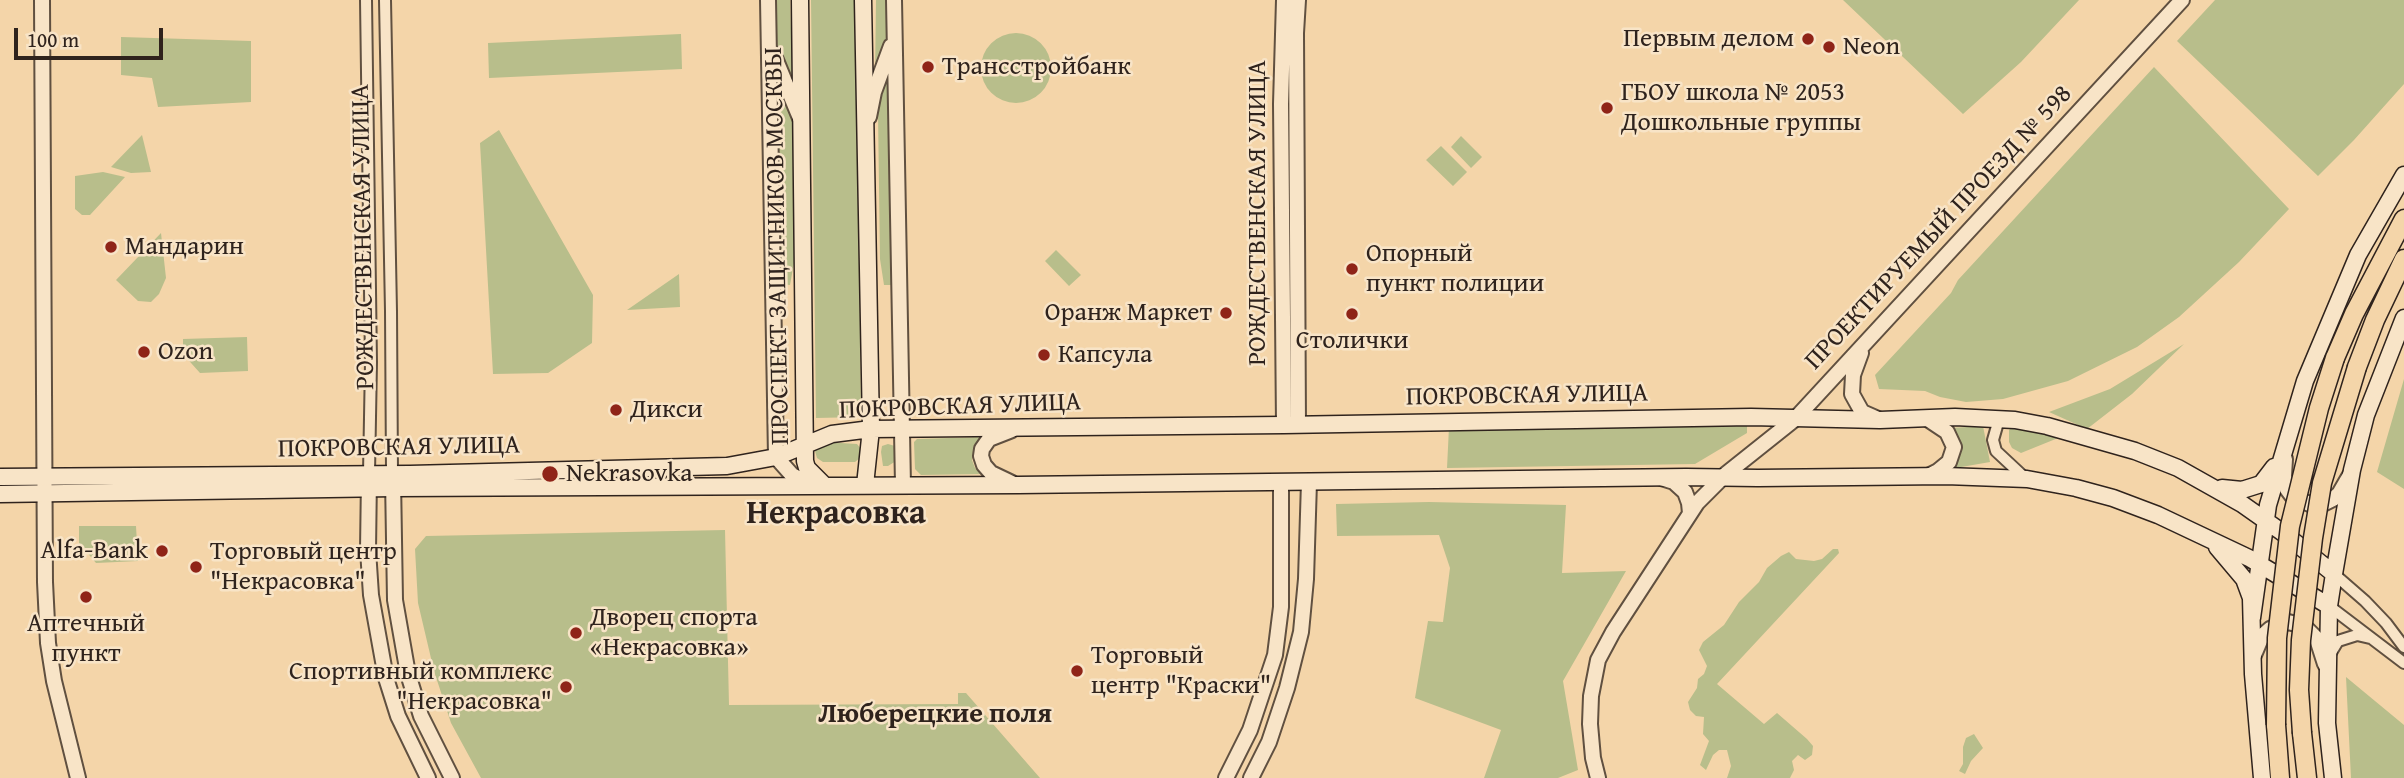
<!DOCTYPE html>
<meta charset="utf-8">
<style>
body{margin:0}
#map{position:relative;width:2404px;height:778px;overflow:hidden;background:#f4d5a9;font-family:"Gentium Book Plus",serif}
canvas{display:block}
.scale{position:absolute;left:14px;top:28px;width:149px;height:32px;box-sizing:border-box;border:4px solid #2f231d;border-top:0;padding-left:9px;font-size:21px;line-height:24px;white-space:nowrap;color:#2f231d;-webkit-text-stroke:5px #f8e4c7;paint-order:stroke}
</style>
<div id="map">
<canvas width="2404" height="778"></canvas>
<div class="scale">100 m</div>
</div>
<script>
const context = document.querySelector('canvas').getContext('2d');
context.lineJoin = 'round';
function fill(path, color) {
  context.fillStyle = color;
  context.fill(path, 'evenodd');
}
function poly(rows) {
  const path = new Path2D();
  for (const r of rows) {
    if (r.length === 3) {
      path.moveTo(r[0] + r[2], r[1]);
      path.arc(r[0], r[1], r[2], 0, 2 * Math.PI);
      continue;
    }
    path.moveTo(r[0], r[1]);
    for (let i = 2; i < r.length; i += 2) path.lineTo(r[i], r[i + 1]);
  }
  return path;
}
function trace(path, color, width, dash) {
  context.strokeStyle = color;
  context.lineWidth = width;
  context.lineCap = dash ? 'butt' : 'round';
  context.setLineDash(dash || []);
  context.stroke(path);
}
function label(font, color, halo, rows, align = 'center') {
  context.font = font + ' "Gentium Book Plus",serif';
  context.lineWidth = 5;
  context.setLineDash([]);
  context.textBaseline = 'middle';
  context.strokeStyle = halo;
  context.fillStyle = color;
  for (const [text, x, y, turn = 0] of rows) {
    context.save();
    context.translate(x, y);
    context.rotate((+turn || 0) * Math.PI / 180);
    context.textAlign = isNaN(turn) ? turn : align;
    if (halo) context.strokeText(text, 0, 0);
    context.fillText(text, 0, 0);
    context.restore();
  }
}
const green = poly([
 [775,0,790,0,793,86,775,46],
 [811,0,857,0,861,417,816,418],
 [876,0,889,0,890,39,875,75],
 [1843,0,2079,0,2021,62,1963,114],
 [2215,0,2404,0,2404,84,2354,140,2318,176,2177,41],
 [1016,68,35],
 [681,34,682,69,489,78,488,43],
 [121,37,251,41,251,102,158,107,152,78,121,75],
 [773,66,794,119,795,257,790,285,778,284],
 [892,67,895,285,884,285,880,259,878,113,881,94],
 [2154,67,2289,209,2239,262,2179,317,2137,347,2068,381,2003,399,1966,402,1940,397,1925,391,1879,389,1875,375,1951,293,1958,280],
 [499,130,593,295,592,343,548,373,493,374,480,143],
 [142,135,151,172,131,173,111,167],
 [1461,136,1482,157,1471,168,1451,147],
 [1441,146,1467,172,1453,186,1426,160],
 [103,172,125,177,90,215,82,215,75,209,75,176],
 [161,233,166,278,159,294,151,302,138,301,116,280],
 [1056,250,1081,275,1069,286,1045,261],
 [679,274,680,307,627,310],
 [247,337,248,371,200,373,183,354,183,339],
 [2184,344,2132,394,2087,429,2049,412,2110,389],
 [2404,379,2404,489,2377,472],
 [2015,423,2068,434,2021,453,2012,448,2009,442,2009,430],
 [1747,425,1747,433,1695,464,1447,468,1449,427],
 [1983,426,1990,462,1950,469,1960,454,1961,445,1950,428],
 [982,437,974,445,972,460,975,468,984,474,921,475,915,469,914,442,917,439],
 [825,442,857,444,861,449,860,458,855,462,823,462,817,458,815,451,816,448],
 [888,444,895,446,897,454,896,461,888,466,883,466,881,452,882,446],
 [1429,502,1566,505,1562,573,1626,571,1563,681,1578,770,1558,778,1484,778,1501,730,1415,698,1428,621,1443,622,1450,568,1439,535,1337,536,1336,504],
 [79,526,136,526,138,561,96,563,79,543],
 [725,530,729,705,958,704,958,693,966,693,1040,778,481,778,451,723,434,671,418,603,415,549,426,536],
 [1833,549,1838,549,1839,553,1717,684,1764,724,1777,713,1807,739,1813,746,1812,755,1805,760,1798,755,1792,761,1794,770,1790,778,1727,778,1731,766,1727,750,1719,750,1713,755,1706,770,1700,765,1709,741,1703,734,1704,717,1696,716,1690,710,1688,702,1697,688,1698,679,1704,674,1707,666,1699,650,1703,642,1724,625,1739,602,1759,582,1767,568,1781,556,1789,552,1796,559,1814,561,1822,559],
 [2346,677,2404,725,2404,778,2351,778],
 [1974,734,1983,748,1971,761,1965,774,1959,771,1963,764,1963,747,1966,738]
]);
const minor = poly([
 [366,0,371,362,369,473],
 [385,0,391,311,392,473],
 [1999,419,1993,440,1996,451,2026,479],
 [2334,574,2365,601,2386,623,2404,647],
 [2329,606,2404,663],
 [2329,656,2338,641,2357,635,2370,638]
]);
const tertiary = poly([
 [42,0,45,582,48,643,54,681,78,778],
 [768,0,776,457,792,475,800,479,815,483],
 [894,0,903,485],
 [773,53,800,118],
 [869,117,874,92,891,46],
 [1861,353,1853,375,1852,394,1862,412,1878,419],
 [1926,418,1947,432,1954,447,1949,462,1938,471,1928,476],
 [1284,425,1281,104,1284,0],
 [1298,425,1296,33,1298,0],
 [2285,459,2284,476,2287,489,2293,497,2312,505,2321,505,2333,499,2339,494,2350,475],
 [369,477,368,550,371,595,386,678,398,716,428,778],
 [1661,478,1674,482,1685,492,1689,503,1690,513],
 [393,479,395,600,408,674,421,716,452,778],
 [1012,483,991,473,984,465,981,456,982,449,989,439,1012,430],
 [2254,655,2262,636,2270,629,2288,622,2304,626,2317,639,2325,664],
 [1226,778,1250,730,1275,655,1281,607,1281,482],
 [1251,778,1269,742,1287,688,1301,632,1306,579,1309,482],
 [1598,778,1593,758,1590,724,1591,696,1598,660,1613,632,1697,503,1726,474,1795,419,2182,0]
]);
const secondary = poly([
 [800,0,805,461,807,468,823,484],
 [863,0,871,429,865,485],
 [0,477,410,474,727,466,776,457,832,434,871,429,1284,425,1751,417,1880,420,1955,417,2015,420,2047,426,2135,451,2178,468,2242,504,2286,535,2334,574],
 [2222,488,2242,490,2261,484,2274,467],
 [0,494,394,488,1018,485,1686,477,1758,478,1946,476,2027,479,2076,488,2113,498,2158,515,2249,558,2329,606],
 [2217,547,2244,579,2251,598,2253,674,2262,778],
 [2252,618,2268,505,2305,381,2358,255,2404,175],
 [2333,778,2327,723,2329,606,2334,574,2352,470,2366,415,2404,318]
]);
const trunk = poly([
 [2335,358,2354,314,2404,219],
 [2357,367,2375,320,2404,259],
 [2276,725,2280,778],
 [2302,733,2307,778]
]);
const trunkBridge = poly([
 [2276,725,2277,638,2290,526,2319,408,2335,358],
 [2302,733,2299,690,2301,640,2313,538,2322,483,2357,367]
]);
const markers = [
 [1808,39,7,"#8f2418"],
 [1829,47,7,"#8f2418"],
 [928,67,7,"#8f2418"],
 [1607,108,7,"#8f2418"],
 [111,247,7,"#8f2418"],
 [1352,269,7,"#8f2418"],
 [1226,313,7,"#8f2418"],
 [1352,314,7,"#8f2418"],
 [144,352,7,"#8f2418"],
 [1044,355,7,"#8f2418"],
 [616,410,7,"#8f2418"],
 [550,474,9,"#8f2418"],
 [162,551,7,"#8f2418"],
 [196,567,7,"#8f2418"],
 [86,597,7,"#8f2418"],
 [576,633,7,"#8f2418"],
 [1077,671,7,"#8f2418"],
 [566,687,7,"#8f2418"]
];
const poiNames = [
 ["Первым делом",1794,39,"right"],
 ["Neon",1843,47],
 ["Трансстройбанк",942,67],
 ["ГБОУ школа № 2053",1621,93],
 ["Дошкольные группы",1621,123],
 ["Мандарин",125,247],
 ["Опорный",1366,254],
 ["пункт полиции",1366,284],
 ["Оранж Маркет",1212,313,"right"],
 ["Столички",1352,341,"center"],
 ["Ozon",158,352],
 ["Капсула",1058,355],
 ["Дикси",630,410],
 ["Nekrasovka",566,474],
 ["Alfa-Bank",148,551,"right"],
 ["Торговый центр",210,552],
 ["\"Некрасовка\"",210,582],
 ["Дворец спорта",590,618],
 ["«Некрасовка»",590,648],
 ["Аптечный",86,624,"center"],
 ["пункт",86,654,"center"],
 ["Торговый",1091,656],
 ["центр \"Краски\"",1091,686],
 ["Спортивный комплекс",552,672,"right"],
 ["\"Некрасовка\"",552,702,"right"]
];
const streetNames = [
 ["РОЖДЕСТВЕНСКАЯ УЛИЦА",1258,213,-90],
 ["ПРОЕКТИРУЕМЫЙ ПРОЕЗД № 598",1939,228,-47],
 ["РОЖДЕСТВЕНСКАЯ УЛИЦА",364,237,-91],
 ["ПРОСПЕКТ ЗАЩИТНИКОВ МОСКВЫ",778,246,-91],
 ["ПОКРОВСКАЯ УЛИЦА",1527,396,-1],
 ["ПОКРОВСКАЯ УЛИЦА",960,407,-2],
 ["ПОКРОВСКАЯ УЛИЦА",399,448,-1]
];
const neighbourhoodNames = [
 ["Люберецкие поля",935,715]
];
const districtNames = [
 ["Некрасовка",836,515]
];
fill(green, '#b8be8b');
trace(minor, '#605040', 14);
trace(tertiary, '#605040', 18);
trace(secondary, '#2f231d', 19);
trace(trunk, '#2f231d', 21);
trace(minor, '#f8e4c7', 10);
trace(tertiary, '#f8e4c7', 14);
trace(secondary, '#f8e4c7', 16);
trace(trunk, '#f4d5a9', 18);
trace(trunkBridge, '#2f231d', 21, []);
trace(trunkBridge, '#f4d5a9', 18);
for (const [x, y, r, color] of markers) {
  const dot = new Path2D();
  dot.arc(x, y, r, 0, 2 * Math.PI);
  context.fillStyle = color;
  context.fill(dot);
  trace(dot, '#f8e4c7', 2.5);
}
label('26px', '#2f231d', '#f8e4c7', poiNames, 'left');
label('26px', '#2f231d', '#f8e4c7', streetNames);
label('bold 28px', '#2f231d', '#f8e4c7', neighbourhoodNames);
label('bold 33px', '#2f231d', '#f8e4c7', districtNames);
</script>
